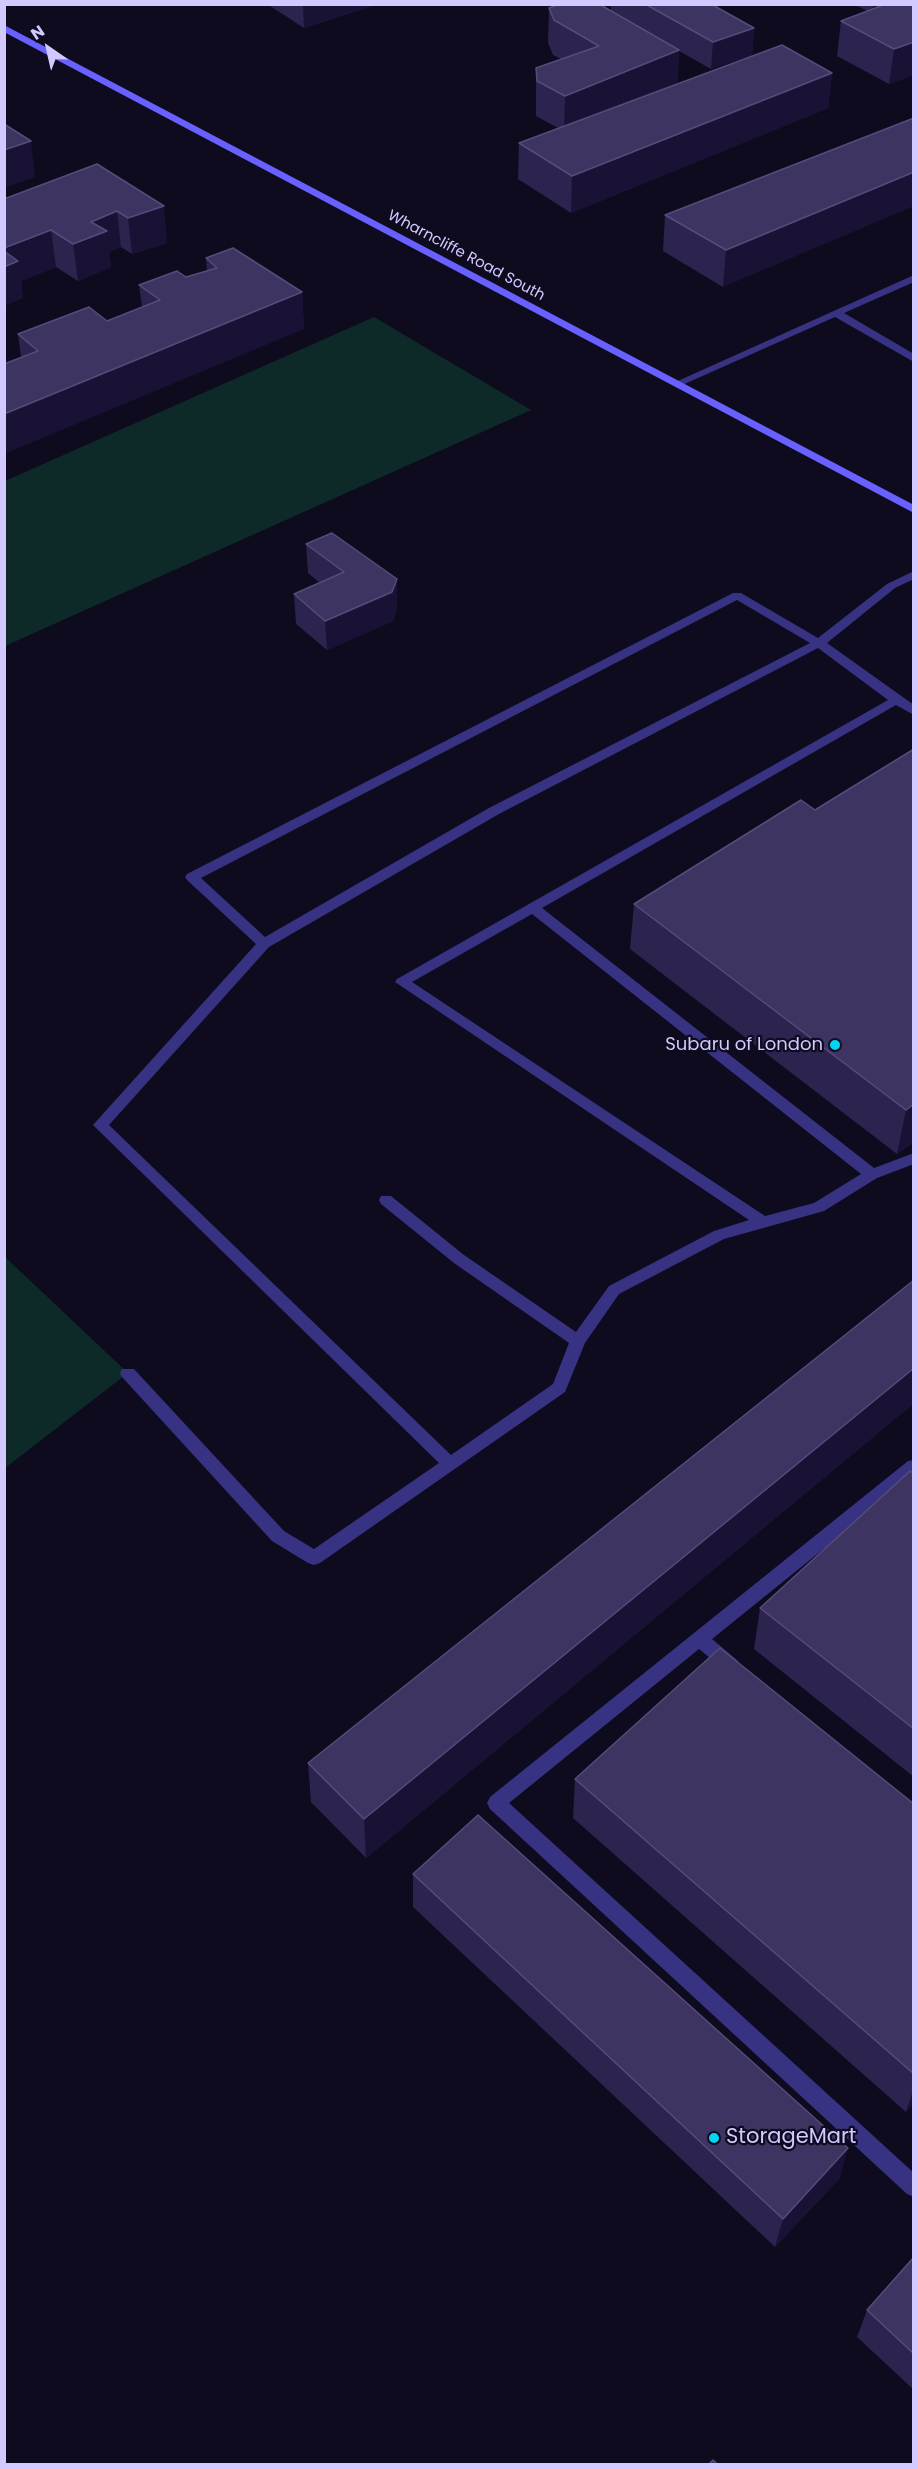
<!DOCTYPE html>
<style>
body{margin:0}
#map{position:relative;width:918px;height:2469px;overflow:hidden;background:#0f0b1f;font-family:Poppins,sans-serif}
canvas{display:block}
.frame{position:absolute;inset:0;border:6px solid #d1c9ff;pointer-events:none}
.north{position:absolute;left:18px;top:18px;width:60px;height:60px;-webkit-text-stroke:4px #0f0b1f;paint-order:stroke;rotate:326deg;font-size:16px;font-weight:700;line-height:24px;text-align:center;color:#d1c9ff}
.north::after{content:'';display:block;margin:auto;width:21px;height:27px;background:#d1c9ff;clip-path:polygon(50% 0,100% 100%,50% 72%,0 100%)}
</style>
<div id="map">
<canvas width="918" height="2469"></canvas>
<div class="frame"></div>
<div class="north">N</div>
</div>
<script>
const context = document.querySelector('canvas').getContext('2d');
context.lineJoin = 'round';
function fill(path, color) {
  context.fillStyle = color;
  context.fill(path, 'evenodd');
}
function poly(rows) {
  const path = new Path2D();
  for (const r of rows) {
    path.moveTo(r[0], r[1]);
    for (let i = 2; i < r.length; i += 2) path.lineTo(r[i], r[i + 1]);
  }
  return path;
}
function trace(path, color, width, dash) {
  context.strokeStyle = color;
  context.lineWidth = width;
  context.lineCap = dash ? 'butt' : 'round';
  context.setLineDash(dash || []);
  context.stroke(path);
}
function label(font, color, halo, rows, align = 'center') {
  context.font = font + ' Poppins,sans-serif';
  context.lineWidth = 4.5;
  context.setLineDash([]);
  context.textBaseline = 'middle';
  context.strokeStyle = halo;
  context.fillStyle = color;
  for (const [text, x, y, turn = 0] of rows) {
    context.save();
    context.translate(x, y);
    context.rotate((+turn || 0) * Math.PI / 180);
    context.textAlign = isNaN(turn) ? turn : align;
    if (halo) context.strokeText(text, 0, 0);
    context.fillText(text, 0, 0);
    context.restore();
  }
}
const green = poly([
 [374,317,531,410,5,646,5,481],
 [4,1256,128,1373,5,1468,4,1468]
]);
const service = poly([
 [914,275,914,282,844,313,914,354,914,362,835,317,680,386,671,384,914,275],
 [914,571,914,579,895,588,827,643,914,705,914,715,896,705,542,908,874,1168,914,1153,914,1164,877,1178,824,1211,724,1239,619,1294,585,1343,565,1392,320,1563,314,1565,308,1563,272,1541,122,1377,120,1373,122,1369,134,1369,284,1531,314,1549,439,1463,93,1125,256,944,187,880,185,877,187,874,733,593,741,593,818,638,887,584,914,571],
 [737,600,810,643,489,808,265,937,201,878,737,600],
 [818,648,888,700,397,979,395,982,749,1220,714,1231,609,1286,576,1332,464,1255,391,1196,381,1196,379,1200,381,1204,454,1263,569,1343,553,1384,451,1455,109,1125,269,947,499,814,818,648],
 [532,914,861,1174,814,1203,765,1216,412,982,532,914],
 [914,1460,914,1476,712,1639,737,1660,740,1665,737,1670,731,1672,725,1670,699,1649,509,1803,914,2173,914,2197,907,2194,490,1809,487,1803,490,1797,908,1461,914,1460]
]);
const secondary = poly([
 [4,25,914,505,914,513,4,32,4,25]
]);
const wall = poly([
 [267,4,378,4,304,28],
 [611,4,711,4,754,28,752,55,711,69,679,51,677,84,832,73,828,108,571,213,518,179,519,143,558,128,536,116,536,68,561,59,553,55,548,43,549,8,611,11],
 [854,4,914,4,914,75,889,84,837,56,841,21,867,11],
 [914,118,723,287,663,251,665,215],
 [97,164,167,243,132,254,121,247,109,252,111,267,78,281,56,267,21,281,23,298,4,199],
 [206,258,302,292,304,329,21,357,18,334,107,321,142,307,139,285,186,277,207,271],
 [306,544,397,579,397,608,393,621,327,650,296,624,294,594,320,583,308,573],
 [914,749,914,1142,897,1154,630,949,634,904,815,810],
 [914,1280,914,1403,366,1858,311,1802,308,1763],
 [914,1474,914,1777,754,1649,760,1608],
 [575,1779,914,1804,914,2103,906,2112,573,1818],
 [413,1874,840,2178,775,2247,413,1907],
 [914,2257,914,2390,857,2337,867,2310]
]);
const shadedWall = poly([
 [303,4,378,4,304,28],
 [873,4,898,4,872,14],
 [754,28,752,55,711,69,713,42],
 [914,42,914,75,889,84,894,49],
 [679,50,677,85,564,132,565,96],
 [832,73,828,108,571,213,572,176],
 [31,141,35,177,4,188,4,150],
 [914,172,914,206,723,287,726,250],
 [164,206,167,243,132,254,128,218],
 [117,211,121,247,109,252,111,267,78,281,73,244,91,222],
 [51,230,56,267,21,281,23,298,4,306,4,248],
 [302,292,304,329,4,454,4,414],
 [397,579,397,608,393,621,327,650,325,621],
 [914,1104,914,1142,897,1154,906,1110],
 [914,1368,914,1403,366,1858,364,1819],
 [914,2087,914,2103,906,2112],
 [848,2148,840,2178,775,2247,783,2219]
]);
const building = poly([
 [560,4,599,4,679,50,565,96,537,81,536,68,599,46,554,20,549,8,560,4],
 [645,4,711,4,754,28,713,42,645,4],
 [886,4,914,4,914,42,894,49,841,21,886,4],
 [782,45,832,73,572,176,519,143,782,45],
 [914,118,914,172,726,250,665,215,914,118],
 [4,124,31,141,4,150,4,124],
 [97,164,164,206,128,218,117,211,91,222,107,231,73,244,51,230,4,248,4,199,97,164],
 [233,248,302,292,4,414,4,364,38,351,18,334,89,307,107,321,160,300,139,285,177,271,186,277,217,268,206,258,233,248],
 [4,251,18,261,4,267,4,251],
 [332,533,397,579,392,592,325,621,294,594,344,572,306,544,332,533],
 [914,749,914,1104,906,1110,634,904,801,800,815,810,914,749],
 [914,1280,914,1368,364,1819,308,1763,914,1280],
 [910,1471,914,1474,914,1729,760,1608,910,1471],
 [720,1648,914,1804,914,2074,575,1779,720,1648],
 [478,1815,848,2148,783,2219,413,1874,478,1815],
 [914,2257,914,2354,867,2310,914,2257],
 [713,2460,717,2464,709,2464,713,2460]
]);
const markers = [
 [835,1045,6,"#00d6f4"],
 [714,2138,6,"#00d6f4"]
];
const farStreetnames = [
 ["Wharncliffe Road South",466,256,28]
];
const poiNames = [
 ["Subaru of London",823,1045]
];
const nearPoinames = [
 ["StorageMart",726,2138]
];
fill(green, '#0d2a29');
fill(service, '#373282');
fill(secondary, '#6860ff');
fill(wall, '#2c234f');
fill(shadedWall, '#191234');
fill(building, '#3e3462');
trace(building, '#554c7b', 1.5);
for (const [x, y, r, color] of markers) {
  const dot = new Path2D();
  dot.arc(x, y, r, 0, 2 * Math.PI);
  context.fillStyle = color;
  context.fill(dot);
  trace(dot, '#0f0b1f', 2);
}
label('15px', '#d1c9ff', '#0f0b1f', farStreetnames);
label('18px', '#d1c9ff', '#0f0b1f', poiNames, 'right');
label('21px', '#d1c9ff', '#0f0b1f', nearPoinames, 'left');
</script>
